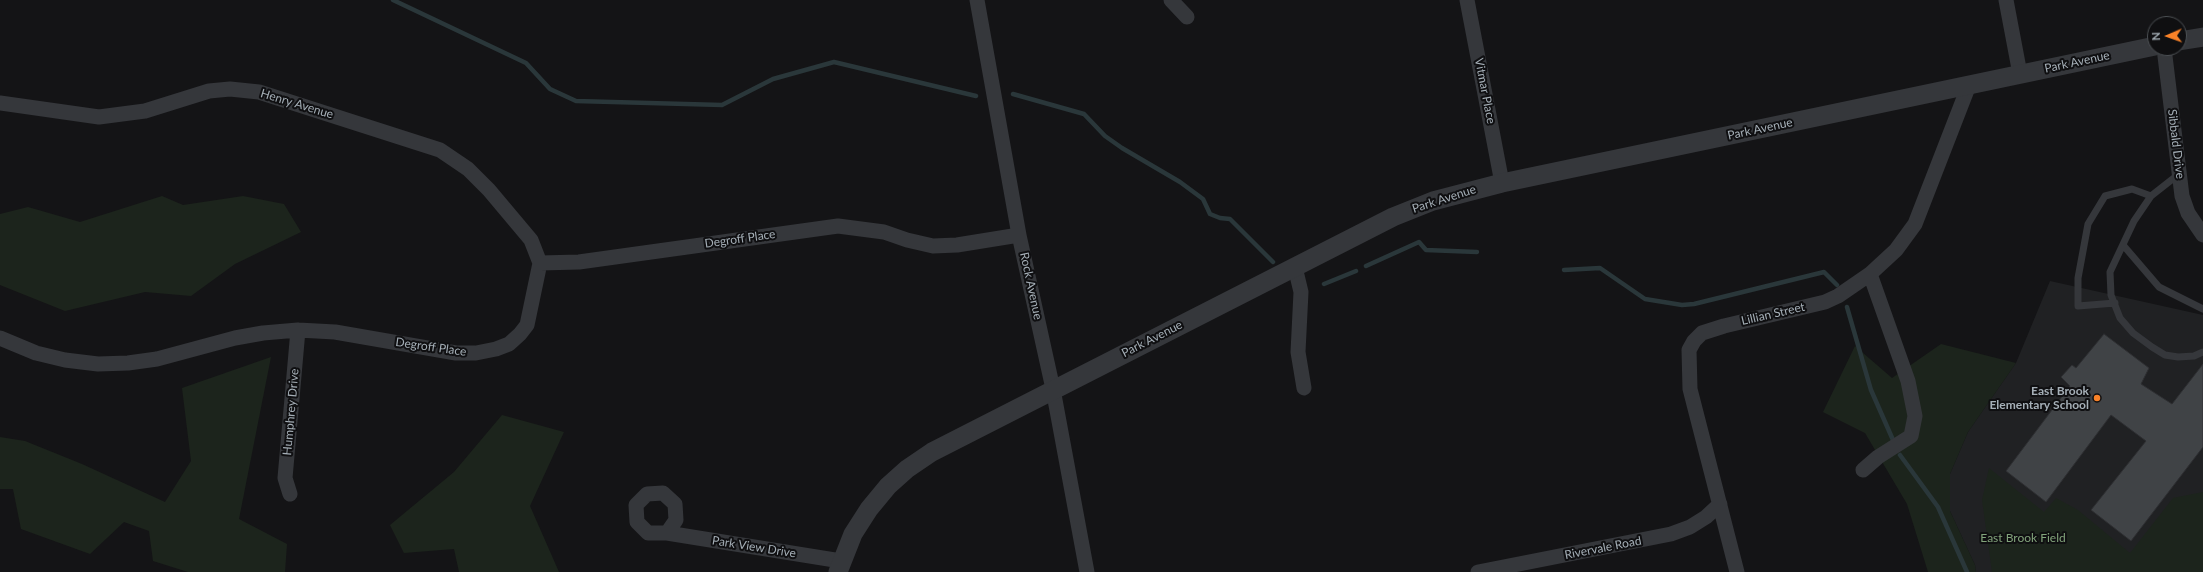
<!DOCTYPE html>
<style>
body{margin:0}
#map{position:relative;width:2203px;height:572px;overflow:hidden;background:#141416;font-family:Lato,sans-serif}
canvas{display:block}
.north{position:absolute;left:2147px;top:16px;width:40px;height:40px;box-sizing:border-box;background:#0f0f11;border:1px solid #4b4f53;border-radius:50%;rotate:268deg;font-size:11px;font-weight:700;line-height:16px;text-align:center;color:#a5afb7}
.north::after{content:'';display:block;margin:auto;width:14px;height:18px;background:#f98228;clip-path:polygon(50% 0,100% 100%,50% 72%,0 100%)}
</style>
<div id="map">
<canvas width="2203" height="572"></canvas>
<div class="north">N</div>
</div>
<script>
const context = document.querySelector('canvas').getContext('2d');
context.lineJoin = 'round';
function fill(path, color) {
  context.fillStyle = color;
  context.fill(path, 'evenodd');
}
function poly(rows) {
  const path = new Path2D();
  for (const r of rows) {
    path.moveTo(r[0], r[1]);
    for (let i = 2; i < r.length; i += 2) path.lineTo(r[i], r[i + 1]);
  }
  return path;
}
function trace(path, color, width, dash) {
  context.strokeStyle = color;
  context.lineWidth = width;
  context.lineCap = dash ? 'butt' : 'round';
  context.setLineDash(dash || []);
  context.stroke(path);
}
function label(font, color, halo, rows, align = 'center') {
  context.font = font + ' Lato,sans-serif';
  context.lineWidth = 4;
  context.setLineDash([]);
  context.textBaseline = 'middle';
  context.strokeStyle = halo;
  context.fillStyle = color;
  for (const [text, x, y, turn = 0] of rows) {
    context.save();
    context.translate(x, y);
    context.rotate((+turn || 0) * Math.PI / 180);
    context.textAlign = isNaN(turn) ? turn : align;
    if (halo) context.strokeText(text, 0, 0);
    context.fillText(text, 0, 0);
    context.restore();
  }
}
const built = poly([
 [2050,281,2203,315,2203,572,1976,572,1975,565,1950,511,1950,474,1968,432,2016,363]
]);
const green = poly([
 [162,196,183,205,243,196,284,204,301,232,235,264,191,296,145,292,65,311,0,285,0,214,28,207,80,222],
 [1941,344,2016,363,1968,432,1950,474,1950,511,1975,565,1976,572,1928,572,1907,504,1865,433,1823,412,1855,346,1892,378],
 [271,357,239,519,287,544,285,572,188,572,153,561,149,531,124,522,90,554,21,529,13,489,0,489,0,437,25,441,82,464,165,502,191,461,182,388],
 [502,415,564,432,530,506,559,572,459,572,454,549,404,553,390,525,454,472],
 [1989,468,2044,512,2056,498,2078,510,2130,553,2173,498,2203,492,2203,572,1992,572,1982,500]
]);
const stream = poly([
 [393,0,526,63,550,89,576,101,722,105,773,79,834,62,976,96],
 [1013,94,1084,114,1105,136,1122,148,1180,182,1203,199,1210,214,1220,218,1230,219,1273,262],
 [1366,266,1419,242,1426,250,1477,252],
 [1564,270,1600,268,1645,299,1682,305,1694,304,1824,272,1837,285],
 [1324,284,1356,271],
 [1847,307,1871,390,1893,440],
 [1900,455,1938,507,1967,572]
]);
const building = poly([
 [2104,334,2149,368,2141,384,2172,404,2203,364,2203,447,2131,541,2091,510,2146,441,2111,415,2046,502,2006,471,2070,386,2061,377,2072,365,2076,368,2104,334]
]);
const service = poly([
 [2179,174,2151,196,2134,221,2110,272,2111,295,2120,318,2133,333,2152,347,2165,355,2178,357,2194,356,2203,352],
 [2123,245,2159,287,2203,309],
 [2115,303,2078,306,2078,278,2088,224,2105,196,2132,189,2151,196]
]);
const minor = poly([
 [977,0,1019,235,1053,389,1087,572],
 [1171,0,1187,17],
 [1467,0,1502,183],
 [2006,0,2020,74],
 [2164,48,2182,196,2188,213,2203,235],
 [0,103,99,117,145,111,209,91,230,89,259,92,440,150,468,169,489,190,531,240,540,263],
 [540,263,579,262,838,226,884,232,907,240,933,246,957,245,1019,235],
 [1295,267,1301,292,1298,352,1304,388],
 [0,338,36,353,65,360,98,364,128,363,157,359,235,338,263,333,298,330,335,332,456,353,476,353,496,349,509,344,520,334,527,325,540,263],
 [1863,470,1878,457,1911,436,1915,416,1908,381,1870,274],
 [663,493,675,504,676,520,667,533,648,533,637,522,636,505,647,494,663,493],
 [290,494,285,478,298,330],
 [667,533,841,561],
 [1478,572,1671,534,1690,527,1706,517,1720,504],
 [1737,572,1690,389,1689,350,1694,341,1702,333,1724,326,1825,302,1838,296,1870,274,1896,250,1915,224,1969,85]
]);
const tertiary = poly([
 [2179,41,2203,37],
 [838,572,853,534,869,509,888,486,907,469,932,452,1393,217,1433,201,1502,183,2155,46]
]);
const markers = [
 [2097,398,4,"#f98228"]
];
const streetNames = [
 ["Park Avenue",2077,62,-12],
 ["Vitmar Place",1485,91,79],
 ["Henry Avenue",297,104,17],
 ["Park Avenue",1760,129,-12],
 ["Sibbald Drive",2176,144,83],
 ["Park Avenue",1444,199,-18],
 ["Degroff Place",740,239,-8],
 ["Rock Avenue",1031,286,78],
 ["Lillian Street",1773,314,-13],
 ["Park Avenue",1152,339,-27],
 ["Degroff Place",431,347,8],
 ["Humphrey Drive",291,412,-85],
 ["Park View Drive",754,547,9],
 ["Rivervale Road",1603,548,-11]
];
const poiNames = [
 ["East Brook",2089,391],
 ["Elementary School",2089,405]
];
const parkNames = [
 ["East Brook Field",2023,538]
];
fill(built, '#202123');
fill(green, '#1c241c');
trace(stream, '#2a373a', 4.5);
fill(building, '#404346');
trace(building, '#2e2f32', 1);
trace(service, '#35373b', 7);
trace(minor, '#35373b', 15);
trace(tertiary, '#35373b', 19);
for (const [x, y, r, color] of markers) {
  const dot = new Path2D();
  dot.arc(x, y, r, 0, 2 * Math.PI);
  context.fillStyle = color;
  context.fill(dot);
  trace(dot, '#0f0f11', 1.5);
}
label('12px', '#a5afb7', '#0f0f11', streetNames);
label('bold 12px', '#a5afb7', '#0f0f11', poiNames, 'right');
label('12px', '#82a37b', '#0f0f11', parkNames);
</script>
